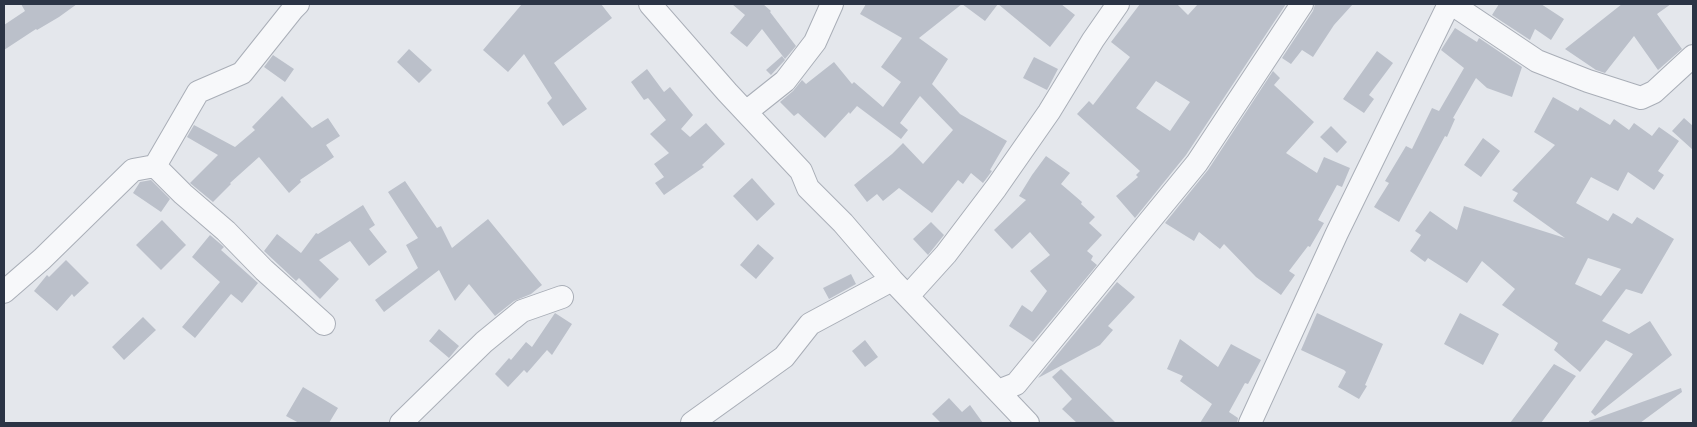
<!DOCTYPE html>
<style>
body{margin:0}
#map{position:relative;width:1697px;height:427px;overflow:hidden;background:#e4e7ec;font-family:"Source Sans 3",sans-serif}
canvas{display:block}
.frame{position:absolute;inset:0;border:5px solid #2b3445;pointer-events:none}
</style>
<div id="map">
<canvas width="1697" height="427"></canvas>
<div class="frame"></div>
</div>
<script>
const context = document.querySelector('canvas').getContext('2d');
context.lineJoin = 'round';
function fill(path, color) {
  context.fillStyle = color;
  context.fill(path, 'evenodd');
}
function poly(rows) {
  const path = new Path2D();
  for (const r of rows) {
    path.moveTo(r[0], r[1]);
    for (let i = 2; i < r.length; i += 2) path.lineTo(r[i], r[i + 1]);
  }
  return path;
}
function trace(path, color, width, dash) {
  context.strokeStyle = color;
  context.lineWidth = width;
  context.lineCap = dash ? 'butt' : 'round';
  context.setLineDash(dash || []);
  context.stroke(path);
}
const building = poly([
 [21,4,77,4,59,17,37,30,36,29,4,50,4,25,25,11],
 [522,4,601,4,612,18,554,63,587,109,563,126,547,103,552,98,524,54,508,72,483,50],
 [732,4,763,4,771,11,770,12,796,46,785,59,762,29,747,47,730,33,745,15],
 [866,4,1061,4,1075,15,1050,47,998,4,985,21,962,4,919,38,948,59,932,84,960,114,1007,141,990,170,992,171,983,183,971,173,963,184,958,180,932,213,899,188,883,201,877,194,867,202,854,185,892,154,903,143,923,164,953,130,920,96,900,123,908,130,901,139,857,106,850,114,849,112,825,138,798,113,794,116,780,102,793,91,802,80,806,84,834,62,852,84,854,82,883,107,901,82,881,67,902,38,860,14],
 [1140,4,1177,4,1188,15,1198,4,1286,4,1186,155,1135,218,1116,196,1138,177,1136,175,1140,171,1077,114,1089,101,1093,105,1130,57,1111,42],
 [1156,81,1190,102,1170,131,1136,108],
 [1315,4,1353,4,1334,25,1313,57,1302,50,1291,64,1282,58,1313,11],
 [1499,4,1541,4,1564,19,1551,40,1535,29,1530,40,1492,15],
 [1622,4,1671,4,1657,14,1682,49,1658,70,1634,36,1605,73,1596,70,1565,49],
 [1455,28,1477,42,1479,38,1522,67,1512,97,1487,88,1476,78,1453,118,1455,119,1447,137,1445,136,1399,222,1374,207,1389,183,1385,181,1406,146,1412,149,1432,108,1439,111,1464,68,1441,50],
 [409,49,432,70,419,83,397,62],
 [1377,51,1393,63,1369,95,1374,99,1364,113,1343,99],
 [273,55,294,69,285,82,264,67],
 [782,56,785,60,771,75,766,70],
 [1034,57,1058,69,1047,90,1023,78],
 [647,69,664,92,670,87,693,115,681,129,690,137,706,123,725,144,702,165,704,167,664,195,655,183,664,177,654,164,669,153,650,134,666,120,648,98,644,100,631,82],
 [1273,71,1280,78,1274,85,1314,122,1286,153,1317,173,1324,157,1350,168,1342,187,1337,185,1318,220,1324,223,1310,247,1308,246,1289,271,1295,275,1281,295,1256,277,1224,244,1220,249,1199,232,1194,241,1165,223,1208,170],
 [282,96,312,128,328,118,340,136,326,145,334,157,300,180,301,182,289,193,259,157,230,183,231,184,213,202,190,183,218,155,187,137,194,125,235,147,255,130,252,127],
 [1553,97,1578,111,1580,107,1610,125,1614,119,1629,130,1634,123,1652,136,1659,127,1679,141,1658,171,1664,175,1654,190,1628,172,1618,191,1591,177,1576,203,1608,221,1613,213,1632,224,1637,217,1674,239,1642,294,1626,289,1602,321,1629,334,1650,321,1672,355,1595,416,1591,412,1633,354,1606,340,1580,372,1554,350,1558,343,1502,305,1515,289,1482,261,1467,283,1428,258,1425,262,1410,251,1421,235,1415,231,1430,211,1457,230,1464,206,1565,238,1513,201,1518,193,1512,190,1555,145,1534,132],
 [1588,258,1621,269,1601,296,1575,284],
 [1684,118,1693,126,1693,150,1672,131],
 [1331,126,1347,142,1337,153,1320,137],
 [1483,138,1500,151,1481,177,1464,165],
 [1046,156,1070,173,1061,184,1082,202,1081,204,1095,217,1089,223,1102,235,1087,251,1093,256,1091,260,1097,265,1033,342,1009,326,1022,305,1032,312,1047,291,1030,271,1050,255,1030,232,1012,249,994,230,1026,200,1019,196,1032,175],
 [752,178,775,204,757,221,733,196],
 [151,180,170,199,161,212,133,193,140,182],
 [405,181,437,228,441,226,452,248,488,219,542,285,531,294,514,301,495,316,469,284,455,301,439,270,384,312,375,300,418,268,406,245,418,238,388,192],
 [363,205,375,225,369,229,387,252,369,266,350,241,319,260,339,279,320,299,299,278,296,281,264,251,277,234,301,253,316,233,318,234],
 [162,220,186,245,161,270,136,245],
 [931,222,944,235,928,255,913,239],
 [210,235,224,247,221,250,258,283,242,303,231,294,195,338,182,327,220,282,192,257],
 [758,244,774,258,756,279,740,265],
 [66,260,89,283,74,297,72,294,57,311,34,291,47,275,49,277],
 [851,274,856,284,829,299,823,288],
 [1117,282,1135,297,1108,326,1113,330,1100,345,1038,378],
 [555,313,572,324,552,355,547,350,527,373,524,370,508,387,495,374,509,358,511,360,526,342,532,347],
 [1317,313,1383,344,1365,385,1367,386,1359,399,1338,387,1346,372,1344,370,1301,350],
 [1460,313,1499,334,1483,365,1444,344],
 [143,317,156,330,124,360,112,347],
 [439,329,459,346,449,358,429,341],
 [1180,339,1218,367,1231,344,1261,360,1248,384,1245,383,1229,412,1238,418,1237,423,1200,423,1212,404,1180,381,1183,376,1167,369],
 [865,340,878,357,865,367,852,351],
 [1554,364,1576,376,1541,423,1510,423],
 [1061,369,1116,423,1077,423,1062,409,1072,399,1052,377],
 [303,387,338,408,329,423,299,423,286,416],
 [1681,388,1682,392,1640,423,1589,423,1589,421],
 [949,398,962,412,970,405,983,423,941,423,932,414]
]);
const minor = poly([
 [650,4,727,92,801,171,808,188,843,223,892,280],
 [1452,4,1537,61,1588,81,1641,98,1654,92,1693,56],
 [746,112,785,81,815,42,832,4],
 [155,166,183,194,226,231,264,270,324,324],
 [4,292,42,259,133,170,155,166,198,92,242,73,293,9,298,4],
 [908,296,946,254,996,188,1049,112,1093,40,1118,4],
 [998,391,1016,384,1197,163,1302,4],
 [401,423,484,342,522,311,562,297],
 [692,423,784,357,810,324,892,280,1028,423],
 [1250,423,1337,233,1449,4]
]);
fill(building, '#bbc0ca');
trace(minor, '#a9aeb7', 24);
trace(minor, '#f7f8fa', 22);
</script>
